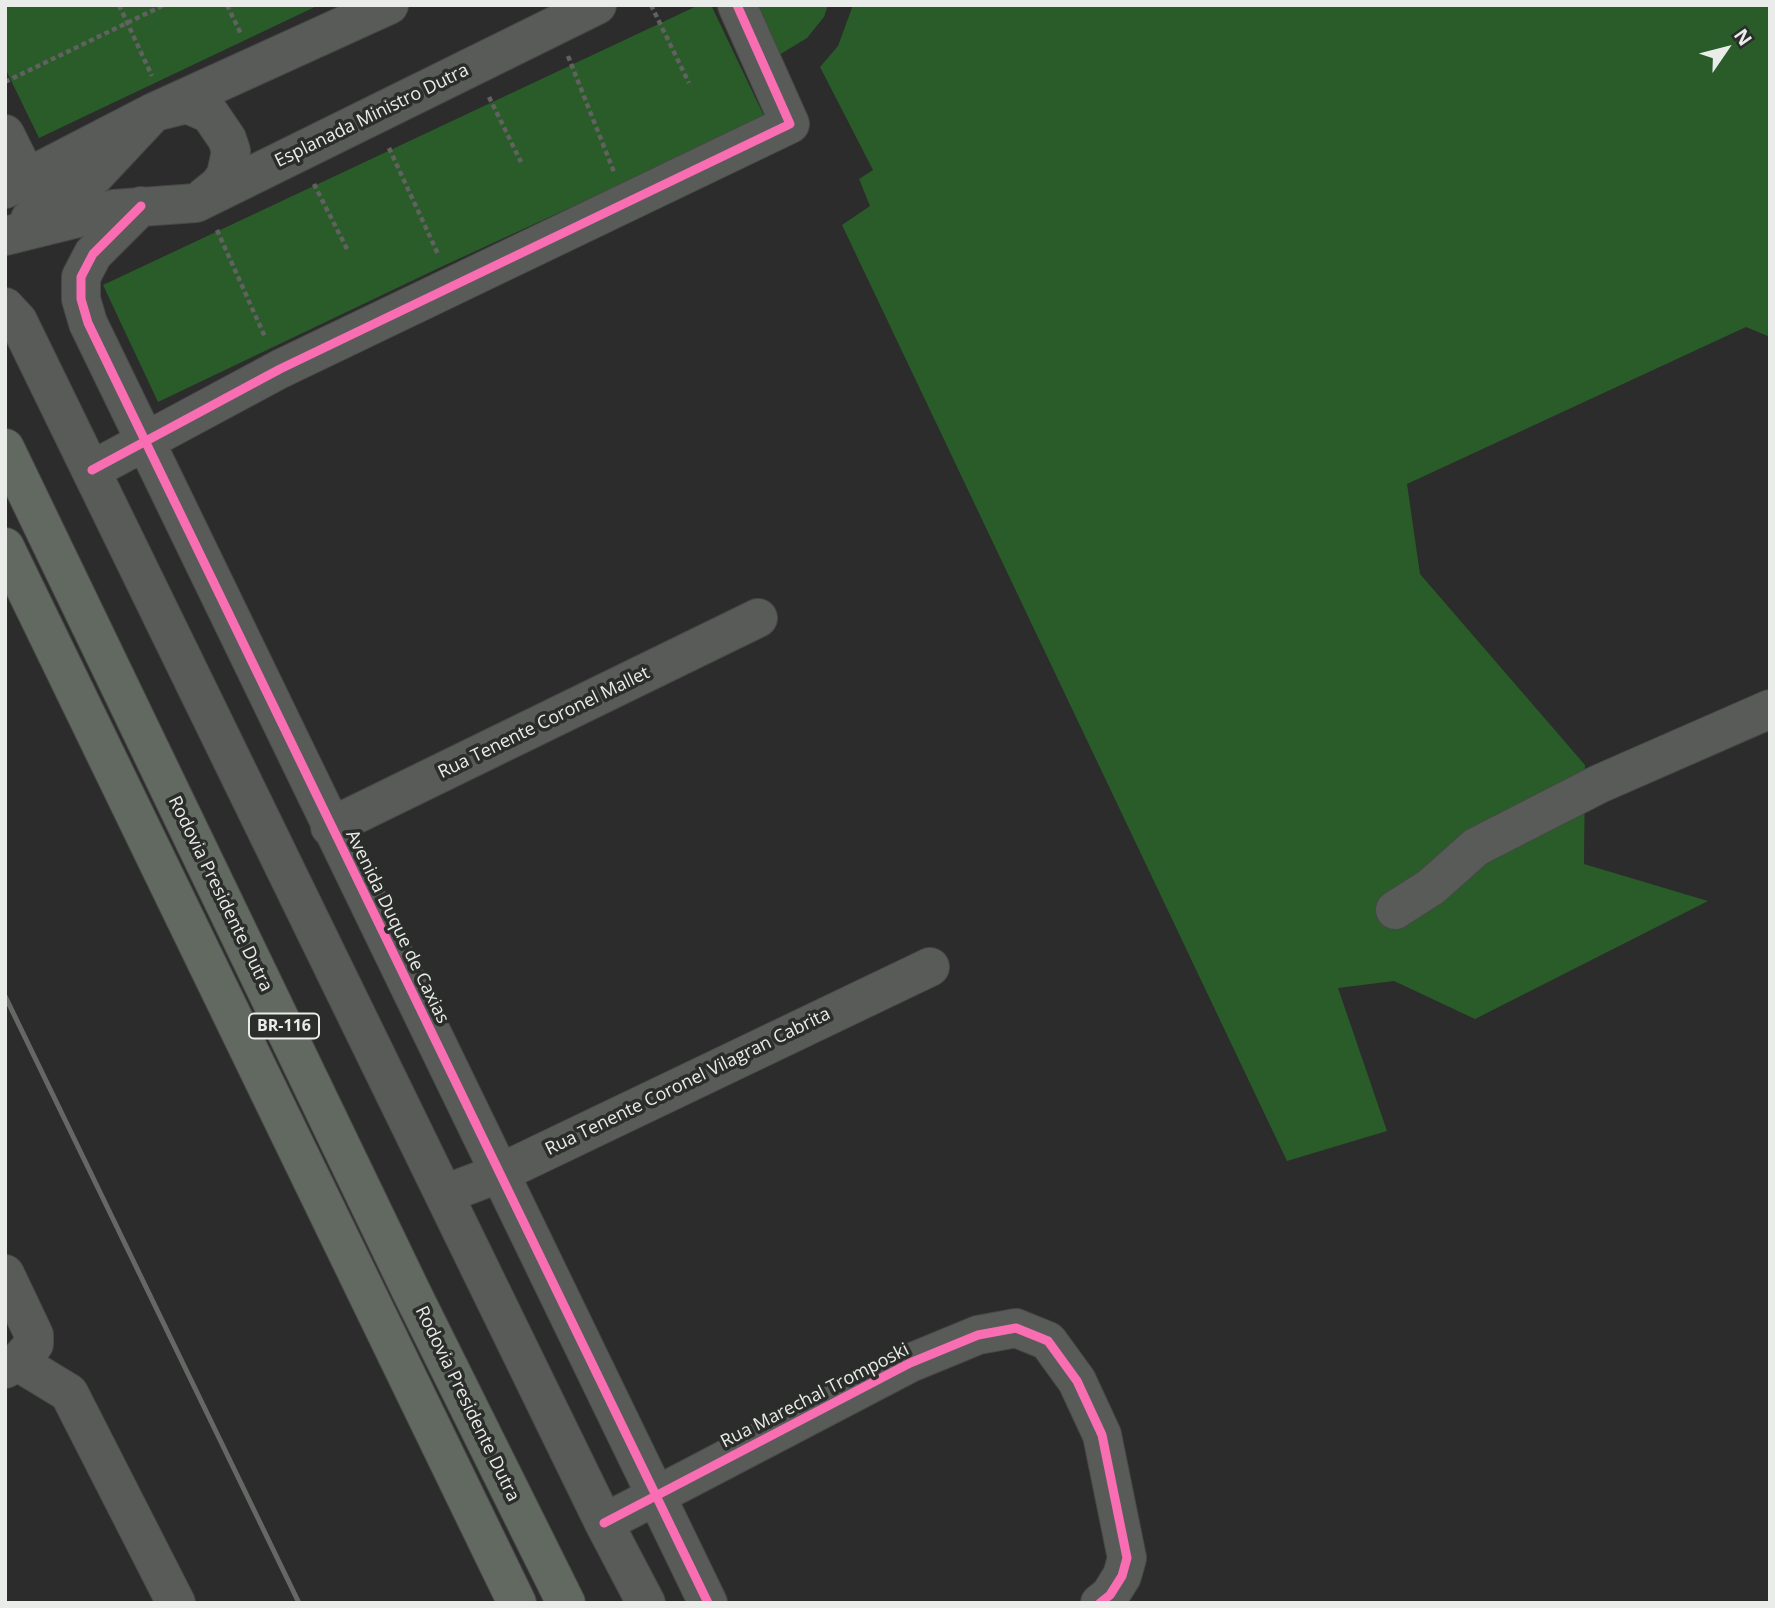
<!DOCTYPE html>
<style>
body{margin:0}
#map{position:relative;width:1775px;height:1608px;overflow:hidden;background:#2b2c2b;font-family:"Open Sans",sans-serif}
canvas{display:block}
.frame{position:absolute;inset:0;border:7px solid #e9ece9;pointer-events:none}
.north{position:absolute;left:1691px;top:14px;width:70px;height:70px;-webkit-text-stroke:5px #2a2d2a;paint-order:stroke;rotate:55deg;font-size:19px;font-weight:700;line-height:28px;text-align:center;color:#e9ece9}
.north::after{content:'';display:block;margin:auto;width:24px;height:32px;background:#e9ece9;clip-path:polygon(50% 0,100% 100%,50% 72%,0 100%)}
</style>
<div id="map">
<canvas width="1775" height="1608"></canvas>
<div class="frame"></div>
<div class="north">N</div>
</div>
<script>
const context = document.querySelector('canvas').getContext('2d');
context.lineJoin = 'round';
function fill(path, color) {
  context.fillStyle = color;
  context.fill(path, 'evenodd');
}
function poly(rows) {
  const path = new Path2D();
  for (const r of rows) {
    path.moveTo(r[0], r[1]);
    for (let i = 2; i < r.length; i += 2) path.lineTo(r[i], r[i + 1]);
  }
  return path;
}
function trace(path, color, width, dash) {
  context.strokeStyle = color;
  context.lineWidth = width;
  context.lineCap = dash ? 'butt' : 'round';
  context.setLineDash(dash || []);
  context.stroke(path);
}
function label(font, color, halo, rows, align = 'center') {
  context.font = font + ' "Open Sans",sans-serif';
  context.lineWidth = 7;
  context.setLineDash([]);
  context.textBaseline = 'middle';
  context.strokeStyle = halo;
  context.fillStyle = color;
  for (const [text, x, y, turn = 0] of rows) {
    context.save();
    context.translate(x, y);
    context.rotate((+turn || 0) * Math.PI / 180);
    context.textAlign = isNaN(turn) ? turn : align;
    if (halo) context.strokeText(text, 0, 0);
    context.fillText(text, 0, 0);
    context.restore();
  }
}
const green = poly([
 [9,5,319,5,39,138,5,68,5,7],
 [699,5,711,5,765,118,443,266,158,402,103,285],
 [756,5,828,5,824,17,807,38,779,55],
 [853,5,1770,5,1770,337,1746,327,1407,484,1420,574,1585,765,1584,864,1708,901,1475,1019,1394,981,1338,988,1387,1131,1287,1161,842,225,870,206,859,179,873,170,820,67,838,46]
]);
const path = poly([
 [119,5,152,76],
 [227,5,241,34],
 [651,5,689,83],
 [568,56,614,172],
 [5,82,164,5],
 [489,97,521,162],
 [389,148,438,254],
 [314,184,347,249],
 [217,230,265,337]
]);
const minor = poly([
 [5,134,27,178],
 [5,189,154,112,389,5],
 [141,206,93,254,81,277,81,299,88,323,708,1603],
 [30,219,95,175,154,112,187,104,210,114,227,139,231,151,226,175,219,185,204,197],
 [5,236,114,209,196,203,597,5],
 [5,307,18,321,604,1523,646,1603],
 [92,470,280,369,790,124,737,5],
 [330,827,758,618],
 [1395,910,1431,887,1476,847,1599,784,1770,709],
 [445,1194,500,1173,930,967],
 [5,1274,34,1335,34,1344,18,1362,5,1369],
 [18,1362,69,1393,176,1603],
 [604,1523,910,1363,978,1335,1016,1328,1048,1341,1077,1381,1102,1435,1127,1558,1122,1576,1110,1595,1100,1603]
]);
const highway = poly([
 [5,448,412,1293,566,1603],
 [5,547,517,1603]
]);
const rail = poly([
 [5,996,299,1603]
]);
const cycleway = poly([
 [141,206,93,254,81,277,81,299,88,323,708,1603],
 [92,470,280,369,790,124,737,5],
 [604,1523,910,1363,978,1335,1016,1328,1048,1341,1077,1381,1102,1435,1127,1558,1122,1576,1110,1595,1100,1603]
]);
const shields = [
 [284,1026,70]
];
const shieldNames = [
 ["BR-116",284,1026]
];
const streetNames = [
 ["Esplanada Ministro Dutra",372,116,-26],
 ["Rua Tenente Coronel Mallet",544,723,-26],
 ["Rodovia Presidente Dutra",220,894,64],
 ["Avenida Duque de Caxias",397,927,64],
 ["Rua Tenente Coronel Vilagran Cabrita",688,1082,-26],
 ["Rua Marechal Tromposki",815,1396,-27],
 ["Rodovia Presidente Dutra",467,1404,64]
];
fill(green, '#295c28');
trace(minor, '#474847', 40);
trace(highway, '#474847', 40);
trace(path, '#606160', 4.5, [5, 3.5]);
trace(minor, '#595b59', 38);
trace(highway, '#616961', 38);
trace(rail, '#666866', 5);
trace(cycleway, '#f96db3', 9);
for (const [x, y, w] of shields) {
  const box = new Path2D();
  box.roundRect(x - w / 2, y - 12.5, w, 25, 5);
  context.fillStyle = '#2a2d2a';
  context.fill(box);
  trace(box, '#e9ece9', 2);
}
label('bold 16px', '#e9ece9', null, shieldNames);
label('18px', '#e9ece9', '#2a2d2a', streetNames);
</script>
